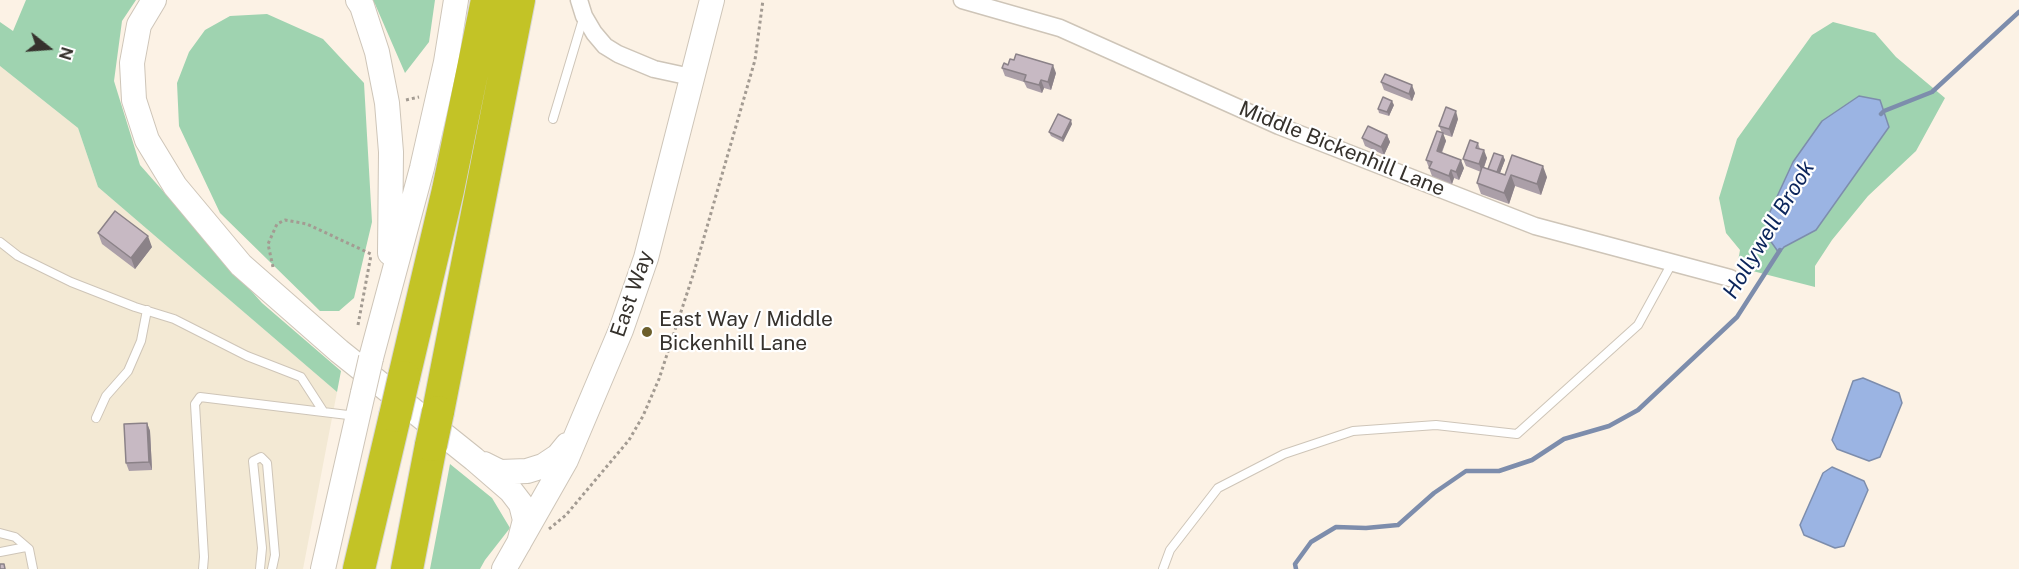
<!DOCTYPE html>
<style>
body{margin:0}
#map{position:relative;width:2019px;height:569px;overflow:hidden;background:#fcf2e5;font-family:"Public Sans",sans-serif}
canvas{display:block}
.north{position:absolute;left:18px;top:18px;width:60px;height:60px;-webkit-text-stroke:4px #fff;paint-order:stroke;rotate:107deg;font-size:16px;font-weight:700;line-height:24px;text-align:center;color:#36322d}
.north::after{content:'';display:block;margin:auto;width:21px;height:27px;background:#36322d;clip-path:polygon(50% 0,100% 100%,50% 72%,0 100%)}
</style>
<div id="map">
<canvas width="2019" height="569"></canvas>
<div class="north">N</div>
</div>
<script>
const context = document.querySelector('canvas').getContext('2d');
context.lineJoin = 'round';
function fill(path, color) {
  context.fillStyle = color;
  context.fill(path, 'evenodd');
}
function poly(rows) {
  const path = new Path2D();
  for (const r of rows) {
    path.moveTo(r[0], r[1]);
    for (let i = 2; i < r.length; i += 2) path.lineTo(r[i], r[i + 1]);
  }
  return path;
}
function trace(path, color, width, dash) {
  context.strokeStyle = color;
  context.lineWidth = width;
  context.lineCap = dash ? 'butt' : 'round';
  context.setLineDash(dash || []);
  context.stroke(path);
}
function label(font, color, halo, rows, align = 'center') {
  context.font = font + ' "Public Sans",sans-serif';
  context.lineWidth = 4.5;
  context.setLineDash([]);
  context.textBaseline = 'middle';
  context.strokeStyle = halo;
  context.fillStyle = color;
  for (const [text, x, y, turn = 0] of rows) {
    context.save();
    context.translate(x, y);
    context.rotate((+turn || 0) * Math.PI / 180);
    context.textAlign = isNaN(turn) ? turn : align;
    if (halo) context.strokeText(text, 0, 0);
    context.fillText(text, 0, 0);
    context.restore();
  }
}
const industrial = poly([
 [0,66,78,128,98,187,337,392,303,569,0,569]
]);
const forest = poly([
 [26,0,136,0,122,21,114,81,140,165,262,303,341,371,337,392,98,187,78,128,0,66,0,22,13,31],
 [371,0,435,0,429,42,405,73,375,4],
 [267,14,323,39,364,83,372,222,354,298,339,311,320,311,220,213,179,126,177,83,189,52,205,30,230,16],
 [1833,22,1875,33,1896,57,1945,98,1916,151,1868,196,1832,240,1815,266,1815,287,1737,267,1740,250,1726,233,1719,198,1737,139,1812,35],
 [1889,127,1816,230,1784,247],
 [450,464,492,498,510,528,485,560,480,569,430,569]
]);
const water = poly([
 [1859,96,1880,100,1889,127,1816,230,1784,247,1779,253,1767,236,1769,214,1793,162,1822,121,1859,96],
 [1863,378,1899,393,1902,403,1880,457,1869,461,1837,449,1832,440,1853,381,1863,378],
 [1832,467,1864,481,1868,490,1844,546,1835,548,1804,535,1800,525,1823,473,1832,467]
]);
const stream = poly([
 [1881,114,1884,111,1932,92,2019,12],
 [1296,569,1295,564,1311,542,1336,527,1366,528,1398,525,1434,493,1466,471,1499,471,1532,460,1564,439,1609,426,1638,410,1737,317,1780,250]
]);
const path = poly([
 [406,100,419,97],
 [273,267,268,244,277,224,285,220,307,224,371,254],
 [358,325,371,255],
 [549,529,566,515,629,440,643,416,659,379,694,272,755,60,763,0]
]);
const lane = poly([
 [553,119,583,19],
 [0,242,18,256,71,282,135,307,174,319,247,356,301,377,323,411],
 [96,418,106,396,128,371,141,341,147,310],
 [0,533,15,537,29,549,33,569],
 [0,552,26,547],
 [203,569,204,557,195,404,200,397,356,416],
 [260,569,262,548,253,461,261,457,267,463,275,555,272,569],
 [1163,569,1170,550,1218,488,1284,454,1353,431,1436,425,1517,434,1638,325,1672,263]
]);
const street = poly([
 [579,0,584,16,594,33,605,46,618,54,654,69,691,77],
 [962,0,1060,28,1279,126,1535,226,1730,278]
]);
const secondary = poly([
 [154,0,139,25,132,63,134,100,147,140,175,186,241,265,339,351,474,459,511,491,521,504,525,520,519,543],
 [358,0,362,6,377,52,387,103,391,152,390,253],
 [371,358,422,168,446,62,456,0],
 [484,464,500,472,527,471,543,466,558,456,567,445],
 [323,569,363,393],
 [504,569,566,460,621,330,646,258,712,0]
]);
const highway = poly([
 [404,377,448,190,487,0],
 [438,412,519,0],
 [359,569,395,416],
 [407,569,431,445]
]);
const secondaryBridge = poly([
 [363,393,371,358]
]);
const highwayBridge = poly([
 [395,416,404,377],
 [431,445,438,412]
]);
const wall = poly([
 [1002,68,1056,73,1051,90,1044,88,1042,93,1027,88,1024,82,1005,76],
 [1381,82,1415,93,1412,101,1384,90],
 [1394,105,1389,116,1379,113,1378,109],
 [1458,119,1452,137,1443,134,1446,141,1442,153,1464,168,1459,180,1454,178,1452,184,1432,176,1426,160,1442,133,1439,126],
 [1072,124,1063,142,1051,136,1049,132],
 [1387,135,1390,142,1384,155,1365,146,1362,138],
 [1478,143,1480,149,1487,158,1484,168,1488,169,1503,156,1505,160,1500,173,1505,175,1547,177,1541,195,1515,186,1509,204,1481,194,1477,183,1481,172,1466,166,1463,159],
 [98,233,152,247,135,269,102,244],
 [147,423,150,431,152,470,129,471,126,463]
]);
const shadedWall = poly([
 [1053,65,1056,73,1051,90,1048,82],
 [1041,80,1044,88,1042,93,1039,85],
 [1412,85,1415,93,1412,101,1409,94],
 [1392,101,1394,105,1389,116,1387,112],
 [1456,111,1458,119,1452,137,1449,129],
 [1071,120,1072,124,1063,142,1062,138],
 [1443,133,1446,141,1439,158,1437,151],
 [1387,135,1390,142,1384,155,1381,147],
 [1484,150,1487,158,1482,172,1479,164],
 [1503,156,1505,160,1498,178,1497,174],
 [1461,160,1464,168,1459,180,1456,172],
 [1543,166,1547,177,1541,195,1537,184],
 [1451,170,1454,178,1452,184,1449,176],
 [1511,175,1515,186,1509,204,1504,193],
 [148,236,152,247,135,269,131,258],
 [147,423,150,431,152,470,149,462]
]);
const building = poly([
 [1016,54,1053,65,1048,82,1041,80,1039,85,1024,81,1026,75,1002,68,1004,63,1008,65,1010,59,1014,60,1016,54],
 [1385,74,1412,85,1409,94,1381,82,1385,74],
 [1383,97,1392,101,1387,112,1378,109,1383,97],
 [1446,107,1456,111,1449,129,1439,126,1446,107],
 [1058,114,1071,120,1062,138,1049,132,1058,114],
 [1368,126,1387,135,1381,147,1362,138,1368,126],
 [1437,131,1443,133,1437,151,1461,160,1456,172,1451,170,1449,176,1429,168,1432,162,1426,160,1437,131],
 [1470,140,1478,143,1476,148,1484,150,1479,164,1463,159,1470,140],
 [1494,153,1503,156,1497,172,1488,169,1494,153],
 [1512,155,1543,166,1537,184,1511,175,1504,193,1477,183,1482,167,1505,175,1512,155],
 [115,211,148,236,131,258,98,233,115,211],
 [147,423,149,462,126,463,124,424,147,423],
 [0,564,4,564,5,569,0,569,0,564]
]);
const markers = [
 [647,332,6,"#6c5f2c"]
];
const streetNames = [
 ["Middle Bickenhill Lane",1342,149,22],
 ["East Way",632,294,-71]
];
const poiNames = [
 ["East Way / Middle",659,320],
 ["Bickenhill Lane",659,344]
];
const waterNames = [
 ["Hollywell Brook",1769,230,-59]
];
fill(industrial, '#f3e9d4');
fill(forest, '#9fd3b0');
fill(water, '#9bb4e3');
trace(water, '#7d8dac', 1.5);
trace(stream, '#7d8dac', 4.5);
trace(lane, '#cec5b8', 10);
trace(street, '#cec5b8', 19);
trace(secondary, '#cec5b8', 26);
trace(highway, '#d7d6d5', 34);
trace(path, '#a39b92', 3, [3, 3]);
trace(lane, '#fff', 8);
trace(street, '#fff', 16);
trace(secondary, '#fff', 24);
trace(highway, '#c3c326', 32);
trace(secondaryBridge, '#cec5b8', 26, []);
trace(highwayBridge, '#d7d6d5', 34, []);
trace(secondaryBridge, '#fff', 24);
trace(highwayBridge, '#c3c326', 32);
fill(wall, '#ab9fa8');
fill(shadedWall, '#8b8288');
fill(building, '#c7b9c3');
trace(building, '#8b8288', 1.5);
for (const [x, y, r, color] of markers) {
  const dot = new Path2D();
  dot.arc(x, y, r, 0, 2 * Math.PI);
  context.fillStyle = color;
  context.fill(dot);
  trace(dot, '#fff', 2);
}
label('21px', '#36322d', '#fff', streetNames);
label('21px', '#36322d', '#fff', poiNames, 'left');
label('italic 22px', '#0b255b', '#fff', waterNames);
</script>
